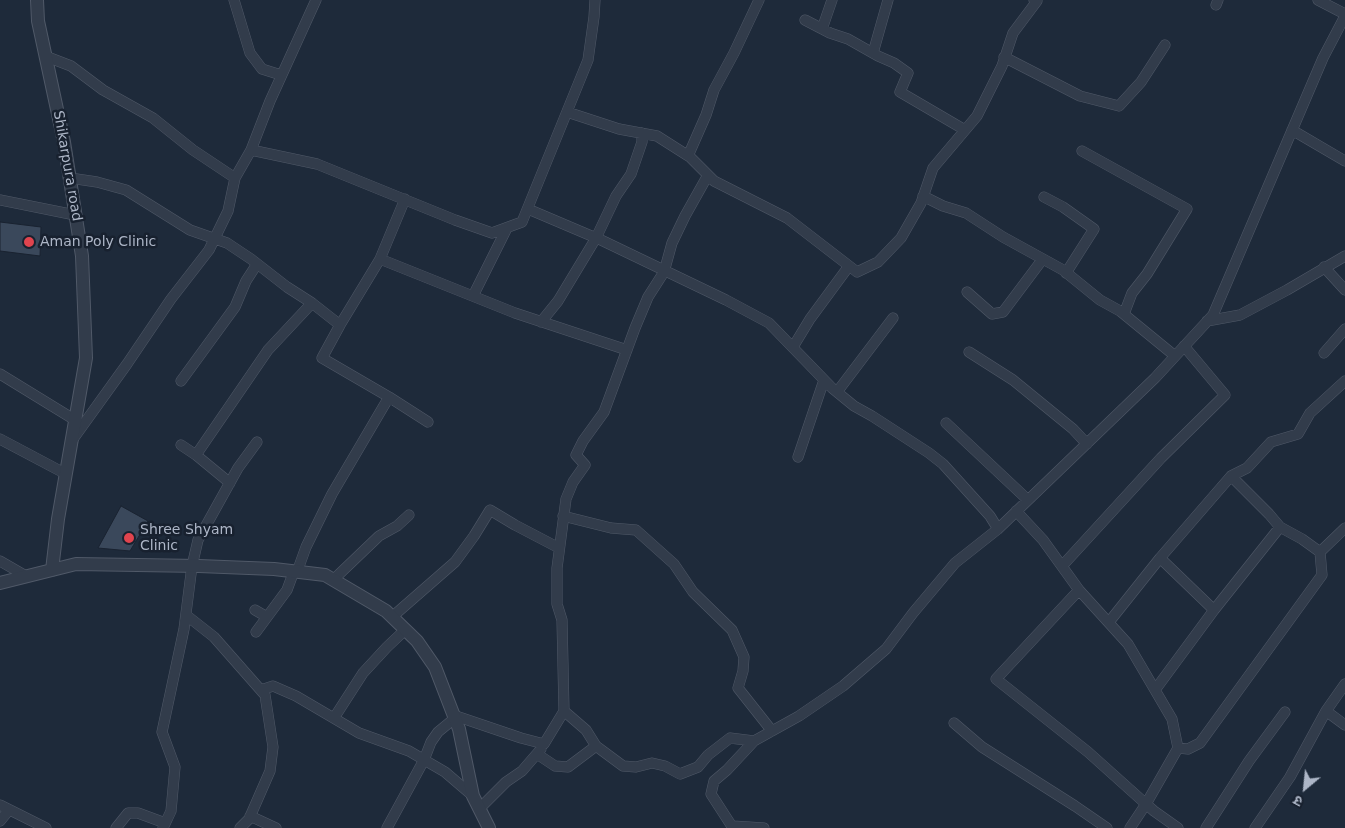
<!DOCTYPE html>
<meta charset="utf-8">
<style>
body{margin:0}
#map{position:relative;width:1345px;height:828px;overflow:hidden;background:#1e2a3a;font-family:"DejaVu Sans","Noto Sans Devanagari",sans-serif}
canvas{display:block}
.north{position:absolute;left:1280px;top:763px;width:50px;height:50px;-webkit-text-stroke:4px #18212f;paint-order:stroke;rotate:208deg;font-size:14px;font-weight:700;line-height:20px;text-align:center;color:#adb6c7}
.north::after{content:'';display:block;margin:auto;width:18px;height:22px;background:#adb6c7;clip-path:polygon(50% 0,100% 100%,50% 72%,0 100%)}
</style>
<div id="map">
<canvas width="1345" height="828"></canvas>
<div class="north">उ</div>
</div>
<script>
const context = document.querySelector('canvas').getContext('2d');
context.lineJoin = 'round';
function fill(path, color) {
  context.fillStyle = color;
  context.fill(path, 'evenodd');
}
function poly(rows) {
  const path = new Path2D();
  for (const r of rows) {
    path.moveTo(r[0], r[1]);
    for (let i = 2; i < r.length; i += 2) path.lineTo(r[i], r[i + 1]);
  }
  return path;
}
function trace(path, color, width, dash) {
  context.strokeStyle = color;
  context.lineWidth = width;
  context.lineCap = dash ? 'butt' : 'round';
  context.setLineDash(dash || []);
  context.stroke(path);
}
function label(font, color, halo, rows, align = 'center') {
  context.font = font + ' "DejaVu Sans",sans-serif';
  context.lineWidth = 5;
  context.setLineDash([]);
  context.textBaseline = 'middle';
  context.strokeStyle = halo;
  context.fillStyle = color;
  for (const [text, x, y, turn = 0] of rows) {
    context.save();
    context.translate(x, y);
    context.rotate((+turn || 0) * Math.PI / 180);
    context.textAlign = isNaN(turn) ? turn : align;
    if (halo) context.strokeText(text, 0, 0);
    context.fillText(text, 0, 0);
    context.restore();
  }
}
const building = poly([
 [0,222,41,227,40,256,0,251,0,222],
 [121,506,148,521,130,551,98,548,121,506]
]);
const minor = poly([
 [234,0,250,53,262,69,281,75],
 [1318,0,1345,14],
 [1216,5,1218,0],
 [805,20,830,33,848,39,878,56,894,63,908,73,900,92,965,130],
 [822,29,832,0],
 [873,53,888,0],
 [45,56,71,66,103,90,153,118,193,150,235,178,228,211,209,250,171,299,127,364,73,439],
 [1004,57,1080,96,1119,106,1141,82,1165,45],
 [567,112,619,129,657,136,690,157,714,181,787,218,857,272,878,262,901,238,921,203,933,168,977,116,1002,66,1013,33,1037,1,1034,0],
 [1292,130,1345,161],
 [251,150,270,101,316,0],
 [1082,151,1187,209,1147,274,1132,293,1124,314],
 [688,156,706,115,714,90,734,53,759,0],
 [70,178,97,182,126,190,190,230,227,243,251,259,287,287,312,303],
 [235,178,251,150,317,164,455,220,492,233,522,222,588,60,594,17,595,0],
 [923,196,943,206,966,213,1003,237,1063,270,1100,300,1120,311,1175,356],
 [1044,197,1063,207,1094,229,1066,273],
 [405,199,380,259,515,313,627,350],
 [0,200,75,215],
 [528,209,601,240,726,300,769,323,832,388,854,406,872,416,929,453,943,464,990,516,998,529,1155,378,1213,315,1323,58,1345,16],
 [380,259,340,325,322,358,389,397,428,422],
 [1324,267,1345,290],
 [967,292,992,314,1003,312,1042,260],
 [473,296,507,228],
 [1207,321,1240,315,1287,290,1345,256],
 [541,322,558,301,596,238,616,196,631,174,642,142,642,133],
 [793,347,810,319,849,266],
 [969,352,1013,380,1073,429,1087,444],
 [1324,353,1345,329],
 [0,374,75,420],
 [181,381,235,307,246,281,257,264],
 [837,392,893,318],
 [946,423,1028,500],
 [0,439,66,474],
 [181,445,196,455,230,483],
 [196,455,268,350,312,303,340,325],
 [798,457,824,380],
 [1231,476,1269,514,1280,527,1302,539,1320,552,1345,528],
 [1016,511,1043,540,1079,590],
 [563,516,611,528,636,530,674,564,693,592,732,630,744,657,743,671,738,688,772,731],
 [1160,558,1214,610],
 [0,561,26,576],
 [1062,566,1161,458,1225,395,1184,346],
 [297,572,306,547,332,494,389,397],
 [333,580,379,536,397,526,409,515],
 [255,610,267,617],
 [186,615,214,637,265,695,273,747,270,771,249,819,240,828],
 [392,617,455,562,474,536,490,510,515,525,559,548],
 [1109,622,1160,558,1231,476,1247,468,1271,442,1298,434,1310,413,1345,381],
 [256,632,287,590,294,571],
 [261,690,273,686,296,696,359,733,409,751,445,772,473,796],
 [1155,690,1214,610,1280,527],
 [564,711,586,730,596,746],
 [1326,711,1345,725],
 [453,715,521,738,544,744,564,711,562,620,557,604,557,568,566,499,573,482,585,465,576,455,583,441,604,412,635,328,648,297,664,272,672,243,685,216,708,175],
 [334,718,363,673,387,647,405,630],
 [954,723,982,747,1075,806,1107,828],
 [1178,748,1188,749,1200,743,1322,575,1320,552],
 [537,754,555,766,568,767,596,746,623,766,636,767,652,763,665,766,680,774,698,767,708,755,730,738,754,741],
 [0,805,46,828],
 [479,809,506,782,522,771,541,749],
 [250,816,276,828],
 [0,821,9,810],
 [733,826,764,828],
 [116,828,128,813,138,813,165,823],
 [163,828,171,811,175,767,162,732,184,629,192,566,198,540,238,468,257,442],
 [387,828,424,760,431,742,438,732,455,718],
 [733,828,711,794,714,781,727,770,754,741,799,716,843,686,886,649,913,613,955,563,998,529],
 [1130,828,1146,804,1178,748,1172,719,1128,644,1079,590,996,679,1088,752,1146,804,1154,811,1178,828],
 [1206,828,1249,761,1285,712],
 [1255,828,1290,777,1326,711,1345,684]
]);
const tertiary = poly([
 [37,0,38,21,64,142,82,256,86,358,58,519,52,570],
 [0,583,76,564,199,566,274,569,325,575,386,611,417,641,435,667,459,729,473,796,489,828]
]);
const markers = [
 [29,242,6,"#e0444e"],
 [129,538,6,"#e0444e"]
];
const streetNames = [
 ["Shikarpura road",67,166,80]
];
const poiNames = [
 ["Aman Poly Clinic",40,242],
 ["Shree Shyam",140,530],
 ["Clinic",140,546]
];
fill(building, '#3a485b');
trace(building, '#1a2331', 1);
trace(minor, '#505968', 11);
trace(tertiary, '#505968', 14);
trace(minor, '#323c4b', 10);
trace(tertiary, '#323c4b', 12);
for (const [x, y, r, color] of markers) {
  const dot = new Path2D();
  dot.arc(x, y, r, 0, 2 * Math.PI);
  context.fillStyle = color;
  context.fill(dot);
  trace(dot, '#18212f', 2);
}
label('14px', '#adb6c7', '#18212f', streetNames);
label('14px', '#adb6c7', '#18212f', poiNames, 'left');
</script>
